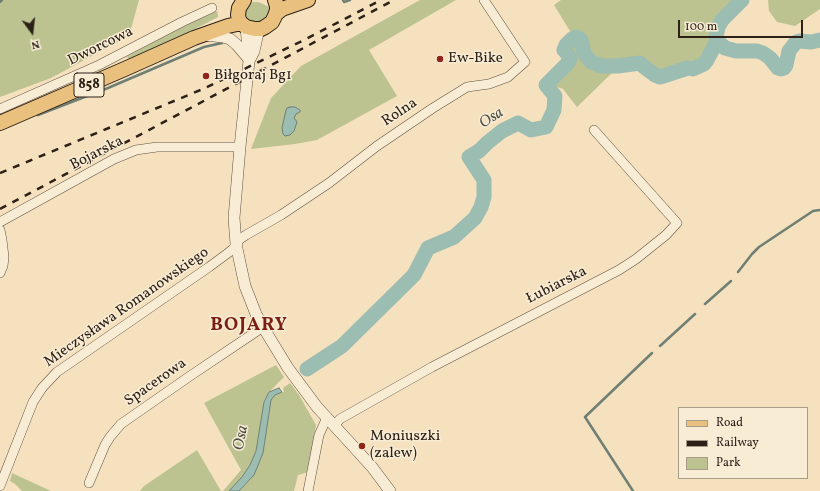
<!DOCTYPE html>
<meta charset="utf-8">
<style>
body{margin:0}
#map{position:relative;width:820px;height:491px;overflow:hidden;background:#f5e1be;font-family:Vollkorn,serif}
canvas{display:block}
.legend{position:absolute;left:678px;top:407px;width:130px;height:72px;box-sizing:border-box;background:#f8ecd5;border:1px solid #a79b89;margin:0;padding:5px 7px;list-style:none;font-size:12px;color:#2d2117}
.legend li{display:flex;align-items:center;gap:8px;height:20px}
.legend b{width:20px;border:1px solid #a79b89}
.north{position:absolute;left:12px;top:12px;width:40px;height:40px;-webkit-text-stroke:3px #f8ecd5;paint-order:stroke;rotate:165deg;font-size:11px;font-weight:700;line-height:16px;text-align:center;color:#2d2117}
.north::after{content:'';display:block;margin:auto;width:14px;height:18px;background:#2d2117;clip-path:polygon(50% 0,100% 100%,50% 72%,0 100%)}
.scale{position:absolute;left:678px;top:20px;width:125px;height:18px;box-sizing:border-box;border:2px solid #2d2117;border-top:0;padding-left:5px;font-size:12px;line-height:14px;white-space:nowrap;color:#2d2117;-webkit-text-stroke:3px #f8ecd5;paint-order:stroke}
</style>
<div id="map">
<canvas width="820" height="491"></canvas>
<ul class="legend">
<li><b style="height:5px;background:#eac07f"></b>Road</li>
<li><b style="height:5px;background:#2d2117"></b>Railway</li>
<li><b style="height:11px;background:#bcc391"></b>Park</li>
</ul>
<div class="north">N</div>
<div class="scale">100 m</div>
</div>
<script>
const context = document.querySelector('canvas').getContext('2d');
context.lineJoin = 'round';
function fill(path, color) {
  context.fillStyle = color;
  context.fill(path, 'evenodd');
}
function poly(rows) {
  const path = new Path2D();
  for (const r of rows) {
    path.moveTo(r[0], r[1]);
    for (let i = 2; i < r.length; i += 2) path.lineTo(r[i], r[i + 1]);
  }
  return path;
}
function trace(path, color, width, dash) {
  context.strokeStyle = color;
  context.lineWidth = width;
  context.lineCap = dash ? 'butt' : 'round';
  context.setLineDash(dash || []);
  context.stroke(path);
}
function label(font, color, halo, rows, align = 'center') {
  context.font = font + ' Vollkorn,serif';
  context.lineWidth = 3;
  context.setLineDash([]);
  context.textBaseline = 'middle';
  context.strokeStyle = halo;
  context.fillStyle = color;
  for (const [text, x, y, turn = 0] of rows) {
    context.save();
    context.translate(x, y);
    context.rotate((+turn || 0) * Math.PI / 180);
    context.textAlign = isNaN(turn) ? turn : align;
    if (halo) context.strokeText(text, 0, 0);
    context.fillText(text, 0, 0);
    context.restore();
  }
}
const green = poly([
 [0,0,139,0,129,36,51,78,0,97],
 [420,0,456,0,369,50,397,96,317,140,295,144,251,149,271,98,301,66],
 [561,0,736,0,713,26,710,36,711,47,702,63,692,67,688,62,685,62,682,69,666,76,656,73,643,65,643,61,617,65,599,64,594,61,589,57,585,51,583,45,584,40,582,38,578,36,573,36,554,5],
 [768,0,820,0,820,9,795,26,777,22,769,11],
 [253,2,258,2,270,7,270,11,268,17,264,20,256,22,251,21,247,18,245,15,245,11,250,4],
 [218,11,217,14,218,14,218,17,197,28,130,59,126,57,190,23],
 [573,40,581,41,581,47,583,55,588,62,597,67,615,70,577,107,563,89,548,84,560,74,572,60,572,57,568,53,568,47,569,44],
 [276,365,284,377,269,392,264,401,256,451,250,465,242,477,229,491,223,491,241,470,204,403],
 [290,383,299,395,316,425,308,472,298,475,294,491,239,491,254,475,263,453,271,400,275,395,282,392,284,392,283,388],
 [197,450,221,491,140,491,144,486],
 [12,473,51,491,22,491,15,484,10,481]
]);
const water = poly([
 [290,107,295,107,300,110,300,112,296,114,294,118,297,122,294,131,290,135,285,136,283,134,282,128,286,110,287,108,290,107],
 [279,388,282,392,275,395,271,400,263,453,254,475,239,491,229,491,242,477,250,465,256,451,264,402,269,392,279,388]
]);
const stream = poly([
 [343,0,344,2,350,0],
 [0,2,2,0],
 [38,115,56,108,108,88,204,47,222,43],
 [738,272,752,254,759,247,813,211,820,210],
 [705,304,731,281],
 [660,346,695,314],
 [633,491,585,417,652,353]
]);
const river = poly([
 [742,0,722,20,718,27,716,37,717,41,725,48,736,51,757,51,763,53,770,58,778,68,781,69,784,68,786,65,789,51,796,42,799,41,811,42,820,40],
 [307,369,342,346,414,275,428,248,454,237,475,218,481,207,484,197,484,180,469,157,479,151,487,143,502,131,518,123,531,130,546,127,554,110,555,96,546,85,568,63,570,59,569,56,564,50,566,45,572,39,576,37,581,40,584,53,591,62,597,64,600,66,618,66,640,63,643,66,655,75,660,77,688,68,693,69,704,64,707,60,717,41]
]);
const minor = poly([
 [0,109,99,65,182,22,212,8],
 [0,222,114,159,136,150,157,147,240,147],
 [0,230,2,240,4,257,3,266,0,273],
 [334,426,340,419,432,367,619,270,636,259,666,235,677,223,594,130],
 [89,483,105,445,110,437,121,424,190,376,263,327],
 [0,486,33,402,42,388,57,372,209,267,228,253,233,249,240,239,246,235,281,215,329,183,377,146,433,108,467,87,489,84,508,77,525,62,484,0],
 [308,491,319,435,324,424,327,418]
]);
const tertiary = poly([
 [246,27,249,61,240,147,234,218,236,244,245,286,256,314,263,327,288,368,317,407,352,445,372,467,390,491],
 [205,35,223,37,230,39,237,45,248,58],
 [250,59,254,51,258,33,261,29]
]);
const primary = poly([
 [244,0,239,8,238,15,239,20,241,23,246,27,255,29,261,29,265,27,272,22,275,16,277,10,277,6,275,0],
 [277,13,282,9,308,0],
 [0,123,127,68,194,38,228,26,237,24,242,24]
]);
const rail = poly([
 [0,173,203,89,306,39,381,0],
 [0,209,394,0]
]);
const markers = [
 [440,59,4,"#8f2418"],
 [206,76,4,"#8f2418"],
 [362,446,4,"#8f2418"]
];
const shields = [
 [89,85,30]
];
const shieldNames = [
 ["858",89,85]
];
const streetNames = [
 ["Dworcowa",101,47,-26],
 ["Rolna",400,113,-34],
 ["Bojarska",97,154,-27],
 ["Łubiarska",557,286,-27],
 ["Mieczysława Romanowskiego",127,308,-35],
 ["Spacerowa",156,383,-35]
];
const poiNames = [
 ["Ew-Bike",448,59],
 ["Biłgoraj Bg1",214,76],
 ["Moniuszki",370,437],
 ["(zalew)",370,454]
];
const waterNames = [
 ["Osa",492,119,-33],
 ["Osa",242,438,-79]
];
const districtNames = [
 ["BOJARY",249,327]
];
fill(green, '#bcc391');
fill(water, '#9cbdb2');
trace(water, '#707f74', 1);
trace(stream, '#707f74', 2.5);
trace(river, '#9cbdb2', 15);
trace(minor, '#5f5141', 10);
trace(tertiary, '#5f5141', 12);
trace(primary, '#2d2117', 16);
trace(minor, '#f8ecd5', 9);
trace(tertiary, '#f8ecd5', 11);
trace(primary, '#eac07f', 14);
trace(rail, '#2d2117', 2.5, [7, 7]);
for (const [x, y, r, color] of markers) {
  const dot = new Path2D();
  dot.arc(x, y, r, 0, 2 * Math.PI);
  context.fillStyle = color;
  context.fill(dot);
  trace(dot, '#f8ecd5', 1.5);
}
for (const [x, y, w] of shields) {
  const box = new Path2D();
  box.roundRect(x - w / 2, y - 12, w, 24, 3);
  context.fillStyle = '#f8ecd5';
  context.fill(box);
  trace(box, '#2d2117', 1);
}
label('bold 14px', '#2d2117', null, shieldNames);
label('15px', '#2d2117', '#f8ecd5', streetNames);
label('15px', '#2d2117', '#f8ecd5', poiNames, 'left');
label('italic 16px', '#4e5046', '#f8ecd5', waterNames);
context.letterSpacing = '1px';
label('bold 19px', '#7a1f14', '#f8ecd5', districtNames);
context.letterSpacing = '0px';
</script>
